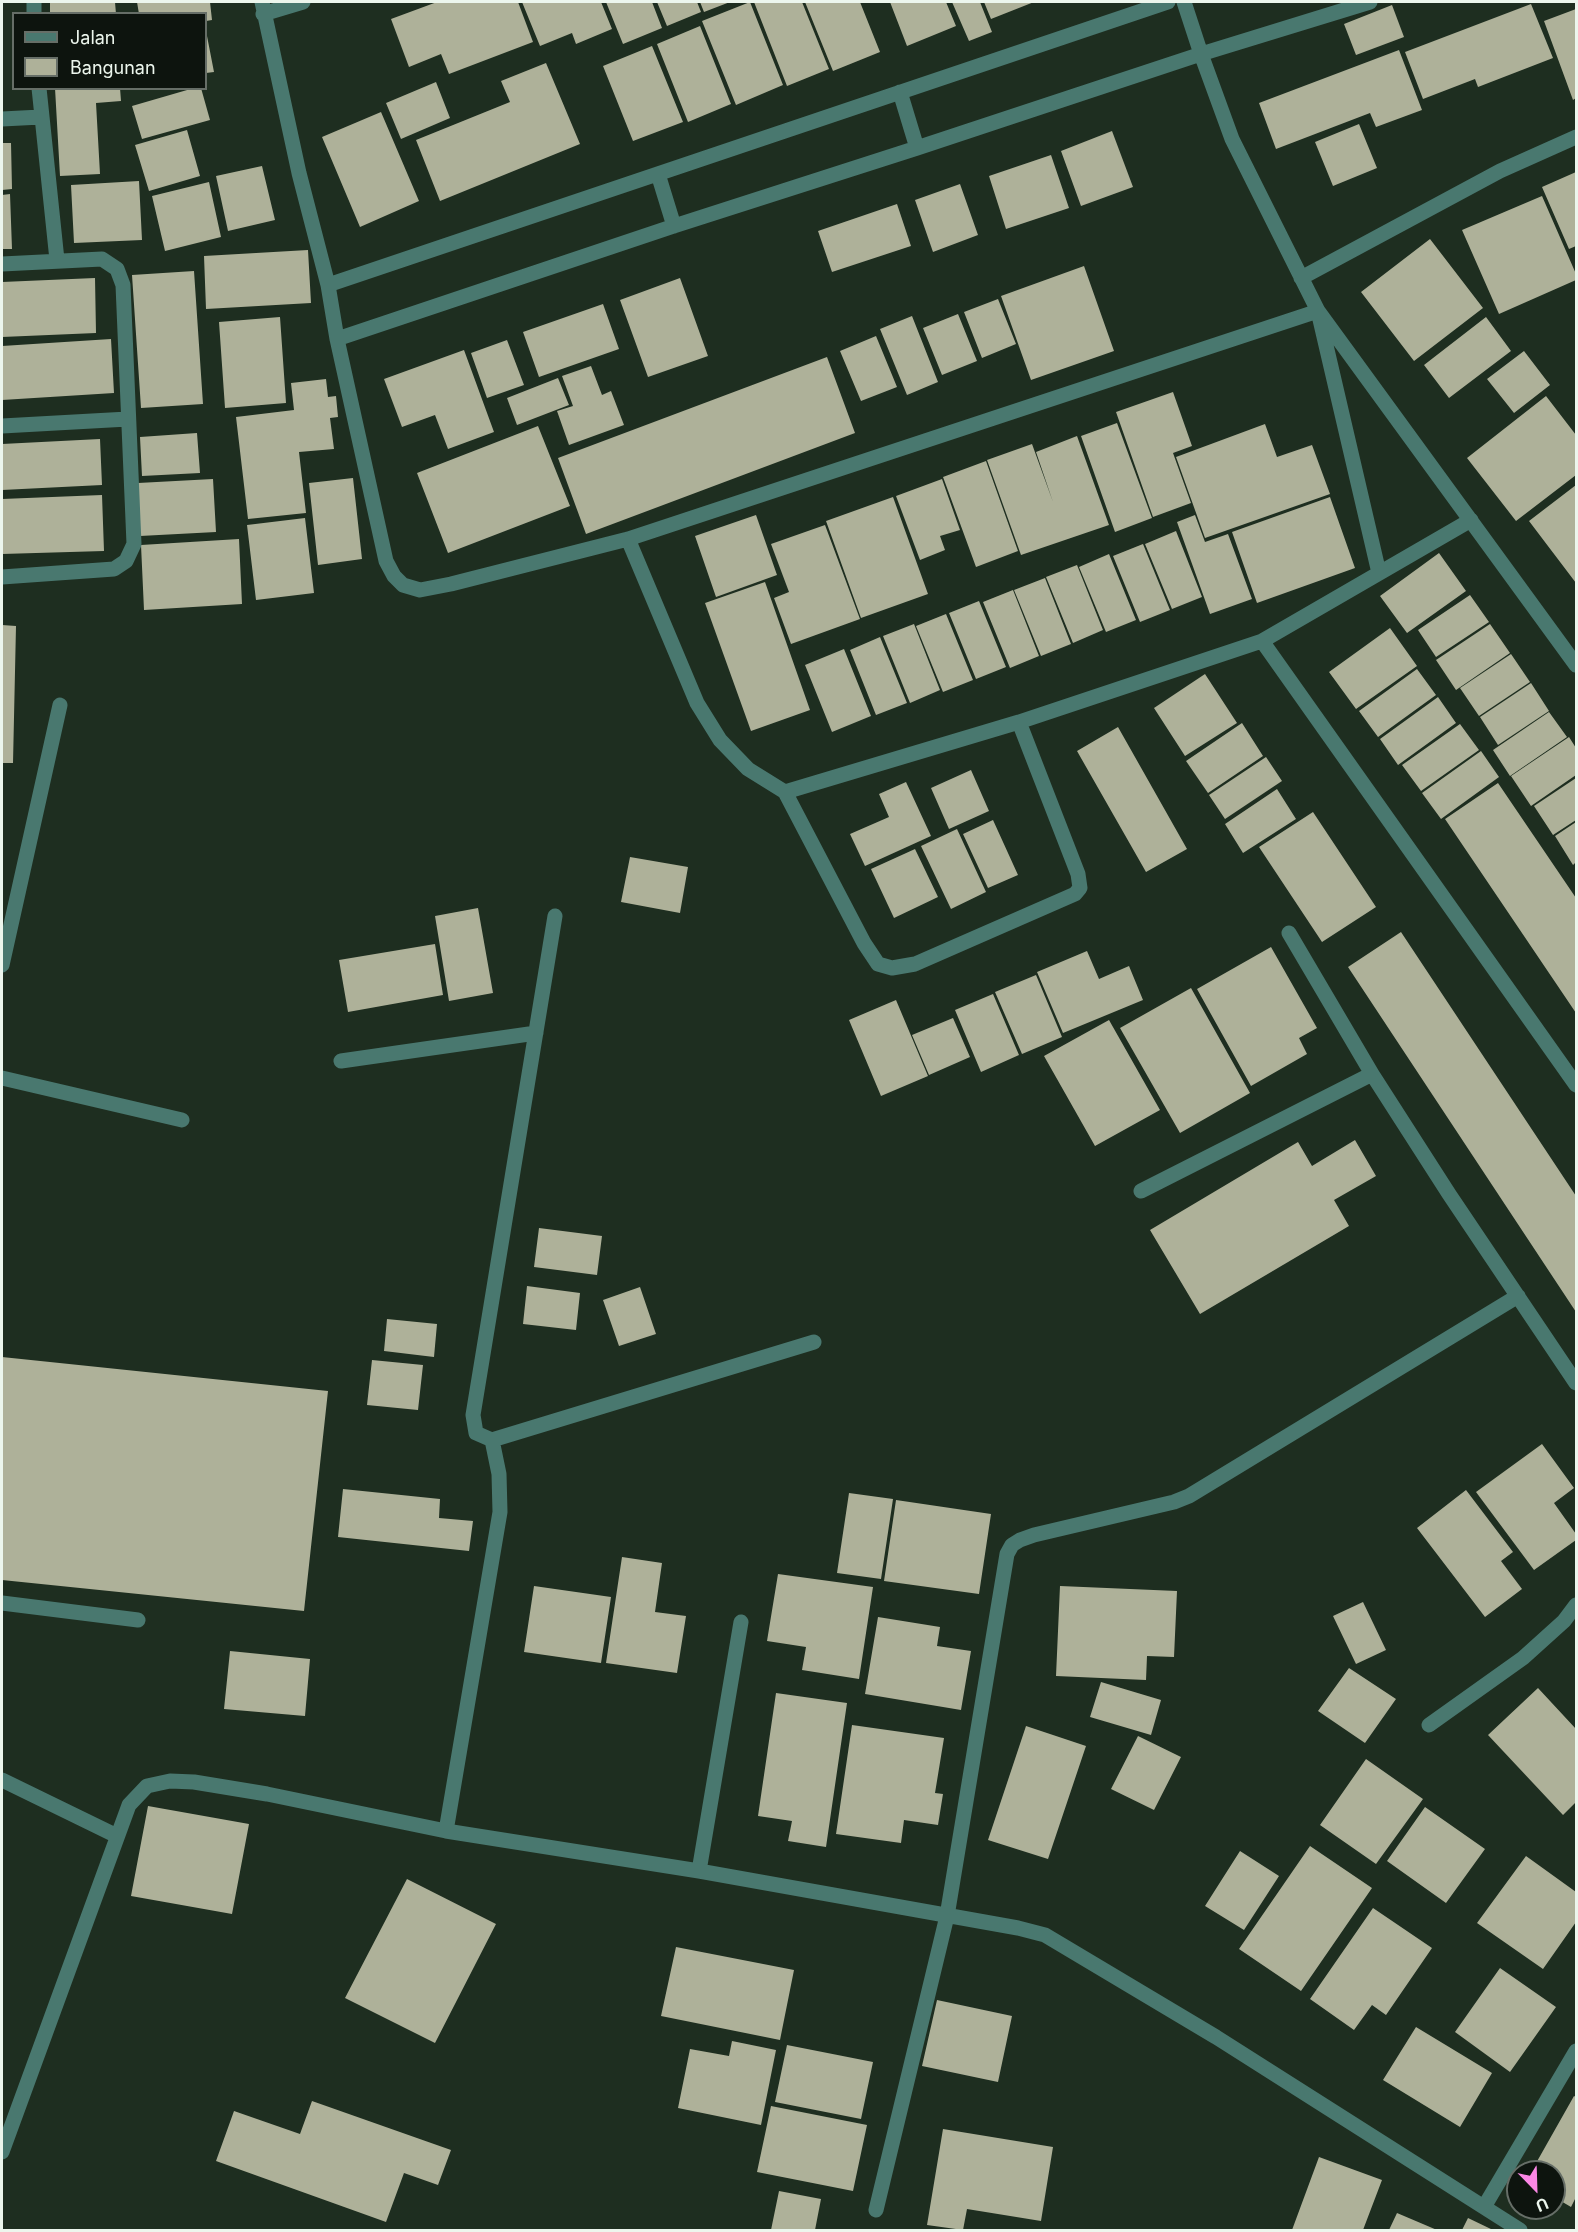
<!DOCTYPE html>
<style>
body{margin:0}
#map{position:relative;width:1578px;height:2232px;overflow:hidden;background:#1e2e20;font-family:Inter,sans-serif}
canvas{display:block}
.frame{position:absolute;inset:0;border:3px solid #ecf6ed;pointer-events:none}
.legend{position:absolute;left:12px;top:12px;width:195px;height:78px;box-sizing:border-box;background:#0d140e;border:2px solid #666e67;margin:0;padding:8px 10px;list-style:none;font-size:18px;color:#ecf6ed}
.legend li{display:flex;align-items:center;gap:12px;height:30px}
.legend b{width:30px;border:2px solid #666e67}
.north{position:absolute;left:1506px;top:2160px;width:60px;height:60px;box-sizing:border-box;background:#0d140e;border:2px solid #666e67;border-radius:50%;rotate:157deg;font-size:16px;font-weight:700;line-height:24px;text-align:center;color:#ecf6ed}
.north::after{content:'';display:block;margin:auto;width:21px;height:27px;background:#fb87e5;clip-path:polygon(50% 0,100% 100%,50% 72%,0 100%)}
</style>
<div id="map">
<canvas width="1578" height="2232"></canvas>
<div class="frame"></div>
<ul class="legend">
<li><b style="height:8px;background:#49786f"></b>Jalan</li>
<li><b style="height:16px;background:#aeb199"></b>Bangunan</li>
</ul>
<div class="north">U</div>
</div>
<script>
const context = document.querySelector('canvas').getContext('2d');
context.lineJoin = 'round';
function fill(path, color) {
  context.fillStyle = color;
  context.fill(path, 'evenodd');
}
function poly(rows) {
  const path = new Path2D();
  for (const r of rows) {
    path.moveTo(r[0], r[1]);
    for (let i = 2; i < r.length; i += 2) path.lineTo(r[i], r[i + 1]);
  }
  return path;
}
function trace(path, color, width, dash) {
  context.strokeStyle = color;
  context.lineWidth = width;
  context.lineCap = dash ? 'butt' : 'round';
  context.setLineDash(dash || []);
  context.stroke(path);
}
const building = poly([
 [50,2,115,2,116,14,50,14],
 [137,2,210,2,212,20,206,21,206,14,139,14],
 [437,2,518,2,533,42,449,74,441,54,409,67,391,19],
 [522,2,601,2,612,29,576,44,572,33,540,46],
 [606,2,652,2,662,28,623,44],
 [657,2,697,2,701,12,667,26],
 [700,2,730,2,704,12],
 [750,2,783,85,736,105,702,21],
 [754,2,802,2,829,69,787,86],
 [805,2,860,2,880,52,833,71],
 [890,2,946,2,956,26,907,46],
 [952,2,980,2,992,32,969,41],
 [984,2,1034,2,991,19],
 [1531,4,1553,58,1478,87,1475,79,1423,99,1405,52],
 [1392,5,1404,37,1356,55,1344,24],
 [1576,9,1576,98,1573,100,1544,21],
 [700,26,731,104,688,122,657,44],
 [207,36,214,72,206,73,206,37],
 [652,46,683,122,633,141,603,66],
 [1399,50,1422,110,1376,127,1370,113,1276,149,1259,103],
 [546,63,580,144,440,201,416,140,510,102,501,81],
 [436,82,450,118,401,139,386,103],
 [55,88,120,88,121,101,96,103,100,174,60,176],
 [194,88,201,88,210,120,142,139,132,106],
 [381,112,419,201,360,227,322,137],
 [1359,124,1377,168,1333,186,1315,142],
 [187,130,200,176,149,191,135,145],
 [1112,131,1133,187,1081,206,1061,151],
 [2,143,11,143,12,189,2,190],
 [1051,155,1069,208,1006,229,989,176],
 [262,166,275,220,228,231,216,176],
 [1576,172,1576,246,1569,249,1542,187],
 [139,181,142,240,74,243,71,185],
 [209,182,221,237,165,251,152,196],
 [960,184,978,235,933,252,915,200],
 [10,194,12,249,2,249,2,195],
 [1542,196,1576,274,1576,280,1499,314,1462,230],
 [897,204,911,246,832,272,818,231],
 [1430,239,1483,308,1414,361,1361,292],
 [308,250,311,303,206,309,204,256],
 [1084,266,1114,351,1031,380,1001,296],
 [194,271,203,404,141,408,132,275],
 [95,278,96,333,2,337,2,282],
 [680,278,708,356,648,377,620,300],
 [998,299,1016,344,982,358,964,312],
 [603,304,619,349,539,377,523,332],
 [958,314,977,361,942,375,923,328],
 [912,316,938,382,907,395,880,329],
 [280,317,286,403,225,408,219,322],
 [1486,317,1511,351,1449,398,1424,365],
 [876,336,897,387,861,401,840,351],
 [111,339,114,393,2,400,2,346],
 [507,340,524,385,487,398,471,353],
 [464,350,494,432,448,449,435,415,402,427,384,379],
 [1524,351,1550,385,1514,413,1487,379],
 [827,357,855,433,586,534,558,458],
 [591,366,602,395,611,391,624,425,569,445,557,411,573,406,562,376],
 [558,378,569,405,517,425,507,398],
 [326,379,328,397,336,396,338,417,330,418,334,449,299,452,306,513,248,519,236,417,294,410,291,383],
 [1173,392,1192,446,1173,453,1191,503,1153,517,1116,412],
 [1546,396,1576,435,1576,475,1516,521,1467,458],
 [1117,423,1152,518,1115,532,1081,436],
 [1265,424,1277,457,1312,445,1330,494,1205,538,1176,457],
 [538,426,570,506,448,553,417,473],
 [197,433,200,473,142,476,140,437],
 [1077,436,1109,525,1021,555,987,460,1032,444,1053,502,1036,452],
 [100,439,102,485,2,490,2,444],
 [986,461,1018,551,976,567,943,477],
 [353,478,362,559,318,565,309,483],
 [213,479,216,532,140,536,138,483],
 [942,479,960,530,940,536,945,550,920,560,896,496],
 [1576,485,1576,583,1529,521],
 [102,495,104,551,2,554,2,499],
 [893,497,928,594,861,618,826,521],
 [1330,497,1355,568,1257,603,1232,532],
 [756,515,777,575,716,597,695,536],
 [1195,515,1205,542,1228,534,1252,599,1210,614,1177,522],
 [305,518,314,593,256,600,247,525],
 [825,525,860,619,791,644,774,598,789,592,771,544],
 [1176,531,1202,597,1172,609,1145,544],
 [239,539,242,604,144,610,141,545],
 [1143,544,1170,610,1140,622,1113,556],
 [1439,553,1466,591,1407,633,1380,596],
 [1109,554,1136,620,1106,632,1079,567],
 [1077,565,1103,630,1073,643,1046,577],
 [1045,578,1071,644,1041,656,1014,590],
 [765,582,810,710,751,731,705,603],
 [1013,590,1039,656,1010,668,983,602],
 [1470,595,1489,622,1436,657,1418,630],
 [979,601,1006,667,976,679,949,613],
 [946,614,973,680,943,692,916,626],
 [914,624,940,690,910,703,883,636],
 [1490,624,1510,653,1456,690,1436,660],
 [2,625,16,626,13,763,2,763],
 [1390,628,1417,666,1356,709,1329,672],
 [880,637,907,703,876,715,850,650],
 [844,649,871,716,832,732,805,665],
 [1511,654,1530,682,1479,716,1460,688],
 [1417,669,1436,695,1378,737,1359,711],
 [1205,674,1237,723,1185,756,1154,708],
 [1531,683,1549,711,1498,745,1480,717],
 [1438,697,1456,723,1398,765,1380,739],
 [1549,712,1567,737,1510,776,1493,750],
 [1242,723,1263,756,1208,793,1186,761],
 [1460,724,1479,750,1421,791,1402,765],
 [1118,727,1187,849,1146,872,1077,751],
 [1569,737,1576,748,1576,775,1531,806,1511,776],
 [1481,751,1499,777,1441,819,1422,793],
 [1266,757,1282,781,1225,819,1209,795],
 [971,770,989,811,949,829,931,788],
 [1576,778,1576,820,1553,835,1534,806],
 [906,782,931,836,865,866,850,834,889,817,879,794],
 [1498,783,1576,898,1576,1013,1445,819],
 [1277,789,1296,819,1243,853,1225,824],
 [1313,812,1376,907,1322,942,1259,847],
 [993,820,1018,875,988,888,963,834],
 [1576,822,1576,862,1573,865,1555,836],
 [957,829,986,892,951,909,921,846],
 [915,849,938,897,894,918,871,869],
 [630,857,688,867,680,913,621,902],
 [478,908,493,993,449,1001,435,916],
 [1401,932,1576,1196,1576,1312,1348,967],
 [435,944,443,995,348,1012,339,960],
 [1271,947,1317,1028,1299,1038,1307,1054,1251,1086,1197,989],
 [1087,951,1099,979,1129,966,1143,1000,1063,1033,1037,972],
 [1036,975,1062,1037,1022,1054,995,992],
 [1191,988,1250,1093,1180,1133,1120,1028],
 [993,994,1019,1055,981,1072,955,1010],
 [896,1000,928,1076,881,1096,849,1020],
 [953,1018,970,1057,929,1075,912,1035],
 [1109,1020,1160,1110,1095,1146,1044,1056],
 [1355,1140,1376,1176,1334,1200,1349,1226,1200,1314,1150,1230,1298,1142,1312,1166],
 [539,1228,602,1236,597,1275,534,1267],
 [527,1286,580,1293,576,1330,523,1324],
 [640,1287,656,1334,619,1346,603,1300],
 [387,1319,437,1324,434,1357,384,1351],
 [2,1357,328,1391,304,1611,2,1580],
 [372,1360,423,1365,418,1410,367,1405],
 [1542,1444,1574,1488,1554,1503,1576,1534,1576,1540,1534,1570,1476,1492],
 [343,1489,440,1499,439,1518,473,1521,469,1551,338,1537],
 [1466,1490,1513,1552,1501,1561,1522,1589,1485,1617,1417,1528],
 [849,1493,893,1499,881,1579,837,1573],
 [896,1500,991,1514,979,1594,884,1581],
 [622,1557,662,1563,655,1612,686,1616,677,1673,606,1663],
 [778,1574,873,1587,859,1679,802,1670,806,1647,767,1641],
 [534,1586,611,1597,601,1663,524,1652],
 [1060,1586,1177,1591,1174,1657,1147,1656,1146,1680,1056,1676],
 [1363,1602,1386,1650,1356,1664,1333,1616],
 [878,1617,940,1627,937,1646,971,1651,961,1710,865,1694],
 [230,1651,310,1659,305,1716,224,1709],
 [1349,1668,1396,1699,1365,1743,1318,1711],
 [1101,1682,1161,1700,1151,1735,1090,1717],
 [1538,1688,1576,1729,1576,1802,1563,1815,1488,1735],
 [776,1693,847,1703,826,1847,788,1841,792,1821,758,1816],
 [852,1725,944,1738,935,1793,943,1794,938,1825,904,1820,901,1843,836,1834],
 [1026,1726,1086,1746,1048,1859,988,1840],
 [1138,1736,1181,1757,1154,1810,1111,1789],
 [1366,1759,1423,1799,1376,1864,1320,1825],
 [148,1806,249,1824,232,1914,131,1896],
 [1425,1807,1485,1849,1446,1903,1387,1861],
 [1310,1846,1372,1888,1301,1991,1239,1949],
 [1240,1851,1279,1876,1244,1930,1205,1906],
 [1526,1856,1576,1892,1576,1922,1543,1969,1477,1923],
 [407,1879,496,1924,435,2043,345,1998],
 [1373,1908,1432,1948,1386,2015,1372,2005,1354,2030,1310,1999],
 [676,1947,794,1970,780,2040,661,2016],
 [1500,1968,1556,2007,1510,2072,1455,2032],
 [937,2000,1012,2016,998,2082,922,2066],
 [1416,2027,1492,2073,1460,2127,1383,2080],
 [732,2041,776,2050,761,2125,678,2108,690,2049,729,2056],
 [787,2045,873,2062,861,2119,775,2102],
 [1574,2096,1576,2097,1576,2197,1571,2207,1554,2197,1554,2172,1531,2172],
 [312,2101,451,2150,438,2185,404,2173,386,2222,216,2161,234,2111,300,2134],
 [771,2106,867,2125,853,2191,757,2172],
 [943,2129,1053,2147,1041,2221,967,2209,963,2230,927,2225],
 [1319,2157,1382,2180,1363,2230,1292,2230],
 [779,2191,821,2199,815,2230,771,2230],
 [1397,2213,1437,2230,1389,2230],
 [1468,2218,1493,2230,1462,2230]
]);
const service = poly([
 [2,1603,138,1620]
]);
const minor = poly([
 [34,2,34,14],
 [262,2,299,173,328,285,337,339,386,561,394,576,403,585,420,590,451,584,628,539,1318,311,1379,573],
 [1184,2,1201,54,1232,139,1318,311,1576,665],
 [263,14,303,2],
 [39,88,57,260],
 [900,92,917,148],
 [2,119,41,117],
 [658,174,674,226],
 [2,264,102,259,117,269,123,285,134,544,126,561,114,569,2,577],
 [1301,278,1500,171,1576,137],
 [328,285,1168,2],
 [337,339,674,226,917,148,1201,54,1370,2],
 [2,426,128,419],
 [628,539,697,703,720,740,748,769,785,792,864,943,878,964,892,968,915,964,1075,894,1080,888,1078,874,1019,722],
 [1262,641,1576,1085],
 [785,792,1019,722,1262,641,1471,520],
 [555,916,473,1415,476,1433,492,1440,814,1342],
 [1289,933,1372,1074],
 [2,965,60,705],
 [341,1061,536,1033],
 [2,1078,182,1120],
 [1141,1191,1372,1074,1449,1194,1576,1383],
 [1429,1725,1523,1658,1564,1621,1576,1605],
 [2,1780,117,1836],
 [446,1831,500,1512,499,1474,492,1440],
 [699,1871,741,1622],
 [2,2152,129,1805,147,1786,170,1781,194,1782,267,1794,446,1831,699,1871,1018,1928,1045,1935,1216,2037,1520,2230],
 [1484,2207,1576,2051],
 [876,2210,947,1916,1007,1554,1012,1545,1020,1540,1034,1535,1174,1502,1189,1496,1518,1296]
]);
fill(building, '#aeb199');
trace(service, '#49786f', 15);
trace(minor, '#49786f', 15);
</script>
